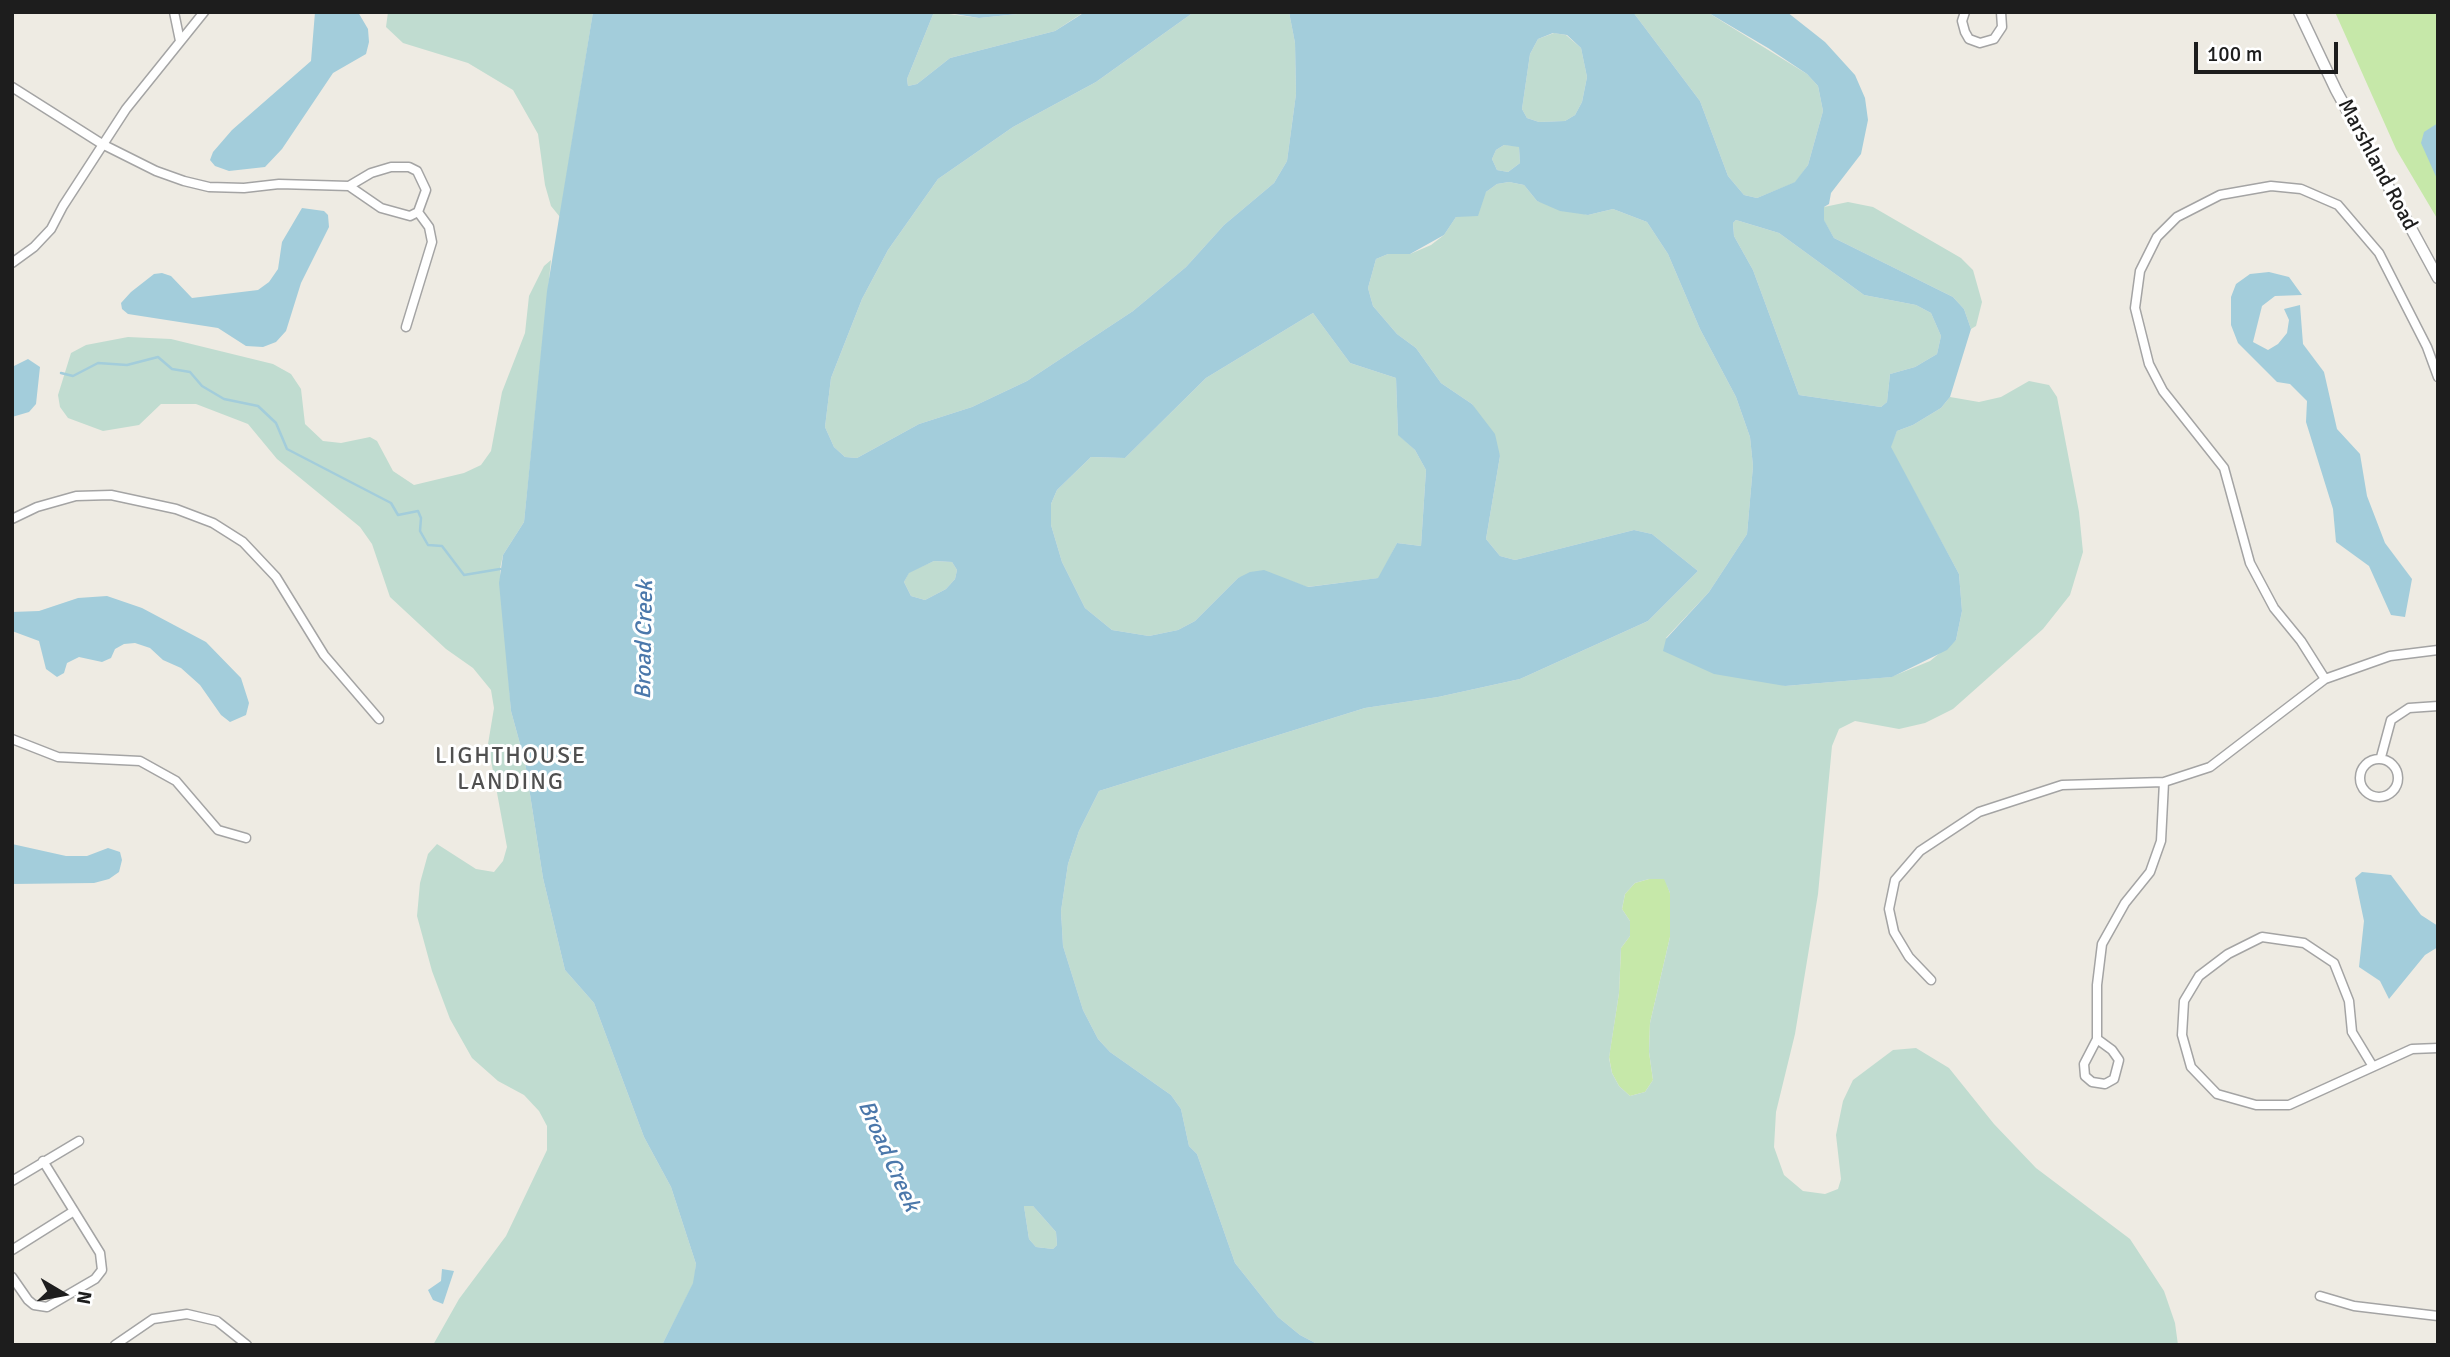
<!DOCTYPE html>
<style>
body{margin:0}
#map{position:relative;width:2450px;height:1357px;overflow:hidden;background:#eeebe3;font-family:Signika,sans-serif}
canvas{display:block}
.frame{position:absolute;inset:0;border:14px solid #1d1d1d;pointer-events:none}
.north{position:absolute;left:28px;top:1259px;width:70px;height:70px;-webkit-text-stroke:5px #fff;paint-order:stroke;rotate:100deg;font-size:19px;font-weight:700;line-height:28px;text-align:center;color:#1d1d1d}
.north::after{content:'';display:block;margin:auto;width:24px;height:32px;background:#1d1d1d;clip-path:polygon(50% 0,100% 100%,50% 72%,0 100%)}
.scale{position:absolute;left:2194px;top:42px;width:144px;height:32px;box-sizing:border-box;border:4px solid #1d1d1d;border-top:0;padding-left:9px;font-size:21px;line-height:24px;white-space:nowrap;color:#1d1d1d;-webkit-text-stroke:5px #fff;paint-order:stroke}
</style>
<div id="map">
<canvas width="2450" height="1357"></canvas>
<div class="frame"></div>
<div class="north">N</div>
<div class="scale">100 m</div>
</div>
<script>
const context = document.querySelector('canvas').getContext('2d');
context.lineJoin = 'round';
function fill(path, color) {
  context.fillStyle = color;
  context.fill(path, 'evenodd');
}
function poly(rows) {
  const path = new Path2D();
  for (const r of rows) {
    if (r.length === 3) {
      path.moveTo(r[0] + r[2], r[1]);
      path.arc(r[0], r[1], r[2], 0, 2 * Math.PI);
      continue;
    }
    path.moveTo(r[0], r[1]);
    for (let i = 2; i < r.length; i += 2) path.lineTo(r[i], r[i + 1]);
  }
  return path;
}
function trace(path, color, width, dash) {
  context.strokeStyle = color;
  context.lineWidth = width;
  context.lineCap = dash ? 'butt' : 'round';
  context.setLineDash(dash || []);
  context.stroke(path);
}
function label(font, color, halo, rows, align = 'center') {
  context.font = font + ' Signika,sans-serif';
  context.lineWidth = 6;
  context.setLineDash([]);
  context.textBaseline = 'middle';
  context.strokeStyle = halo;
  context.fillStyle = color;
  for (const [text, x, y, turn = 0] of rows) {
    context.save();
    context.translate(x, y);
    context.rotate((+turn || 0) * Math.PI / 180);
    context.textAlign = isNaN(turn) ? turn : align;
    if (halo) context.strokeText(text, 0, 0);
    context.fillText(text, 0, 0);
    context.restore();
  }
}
const grass = poly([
 [2335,12,2438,12,2438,220,2396,149],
 [1649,879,1665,879,1670,893,1670,937,1650,1023,1649,1052,1653,1080,1645,1092,1630,1096,1619,1086,1612,1073,1609,1057,1619,993,1621,948,1630,936,1630,921,1622,909,1625,894,1635,883]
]);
const wetland = poly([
 [388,12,593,12,560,217,551,206,545,185,538,134,513,90,468,63,403,43,386,27],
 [934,12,979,18,1037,12,1084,12,1055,31,950,58,917,84,908,86,907,79],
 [1194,12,1289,12,1295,43,1296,94,1287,161,1274,183,1224,225,1186,267,1133,311,1027,381,972,407,919,424,857,458,845,457,834,447,825,427,831,378,862,299,888,250,938,179,1013,127,1096,82],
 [1633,12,1707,12,1807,74,1818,86,1823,111,1808,165,1796,182,1757,198,1744,195,1728,176,1700,101],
 [1554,33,1566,35,1581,48,1587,77,1582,102,1575,115,1565,121,1539,122,1527,118,1522,109,1530,54,1538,39],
 [1504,145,1519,146,1520,163,1508,172,1497,170,1492,159,1496,150],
 [1509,182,1524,185,1537,201,1588,215,1613,209,1647,222,1668,254,1700,329,1736,397,1750,437,1753,466,1747,534,1709,592,1666,638,1785,686,1891,677,1930,661,1956,640,1962,611,1959,574,1890,447,1897,431,1913,425,1941,408,1950,397,1979,402,2001,397,2029,381,2049,385,2057,397,2079,512,2083,552,2070,595,2043,629,1953,709,1925,723,1899,729,1855,721,1839,729,1832,746,1818,894,1795,1034,1776,1112,1774,1147,1784,1175,1803,1191,1825,1194,1838,1189,1841,1179,1836,1135,1843,1101,1853,1080,1893,1050,1916,1048,1949,1068,1994,1124,2036,1168,2130,1239,2164,1291,2175,1323,2178,1345,1319,1345,1300,1335,1278,1317,1235,1263,1197,1154,1189,1146,1181,1109,1171,1095,1110,1052,1098,1039,1083,1010,1063,946,1061,911,1068,864,1079,831,1099,791,1365,708,1438,697,1520,679,1648,621,1698,571,1652,534,1634,530,1515,560,1500,556,1486,539,1500,456,1472,404,1441,383,1416,348,1397,334,1373,306,1368,288,1376,259,1388,254,1410,254,1431,245,1444,235,1456,217,1486,192,1497,184],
 [1649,879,1664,879,1670,893,1670,937,1650,1023,1649,1052,1653,1080,1645,1092,1630,1096,1619,1086,1612,1073,1609,1058,1619,993,1621,948,1630,936,1630,921,1622,909,1625,894,1635,883],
 [1848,202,1873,207,1961,258,1973,270,1982,302,1976,326,1971,329,1964,309,1953,297,1834,238,1823,219,1824,207],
 [1736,220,1779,233,1864,295,1916,305,1931,313,1941,336,1937,354,1915,367,1890,374,1887,402,1881,407,1799,395,1753,270,1734,236,1733,223],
 [551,260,524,522,503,555,500,569,511,711,525,762,543,878,565,970,594,1003,644,1137,671,1187,696,1264,694,1282,662,1345,433,1345,459,1299,506,1236,547,1150,547,1126,539,1111,524,1095,498,1081,472,1058,450,1019,432,971,417,916,420,883,428,854,437,844,476,869,494,872,503,861,507,847,488,744,494,708,491,690,473,668,446,649,390,597,372,544,360,527,277,459,248,424,196,404,161,404,139,425,103,431,68,418,60,407,58,395,71,353,86,345,128,337,171,339,273,364,291,374,301,389,305,424,323,441,341,443,370,437,377,441,393,471,414,485,464,473,481,465,491,451,502,392,525,333,529,296,544,266],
 [1313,313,1350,363,1396,378,1398,434,1415,450,1426,470,1421,546,1397,543,1379,578,1307,587,1264,571,1238,578,1195,621,1178,630,1149,636,1112,630,1085,608,1062,562,1051,525,1051,504,1057,490,1091,457,1125,458,1206,378],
 [934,561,952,562,957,570,955,579,946,589,925,600,911,596,904,582,909,572],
 [1024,1206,1033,1206,1056,1232,1057,1245,1053,1249,1036,1247,1029,1239]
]);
const water = poly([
 [315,12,358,12,368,29,369,42,366,54,333,73,282,149,265,167,229,171,215,166,210,160,213,152,232,130,311,61],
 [593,12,934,12,907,79,908,86,917,84,950,58,1055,31,1085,12,1194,12,1096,82,1013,127,938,179,888,250,862,299,831,378,825,427,834,447,845,457,857,458,919,424,972,407,1027,381,1133,311,1186,267,1224,225,1274,183,1287,161,1296,94,1295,43,1289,12,1633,12,1700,101,1728,176,1744,195,1757,198,1795,182,1808,165,1823,111,1818,86,1807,74,1768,48,1707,12,1787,12,1825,42,1855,75,1865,98,1868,120,1861,154,1831,193,1829,204,1824,207,1824,220,1834,238,1953,297,1964,309,1971,329,1950,397,1941,408,1913,425,1897,431,1891,447,1959,574,1962,611,1956,640,1947,650,1892,677,1785,686,1714,674,1663,651,1666,639,1709,592,1747,534,1753,466,1750,437,1736,397,1700,329,1668,254,1647,222,1613,209,1588,215,1560,211,1537,201,1524,185,1509,182,1497,184,1486,192,1478,216,1456,217,1444,235,1410,254,1388,254,1376,259,1368,288,1373,306,1397,334,1416,348,1441,383,1472,404,1495,434,1500,456,1486,539,1500,556,1515,560,1634,530,1652,534,1698,571,1648,621,1520,679,1438,697,1365,708,1099,791,1079,831,1068,864,1061,911,1063,946,1083,1010,1098,1039,1110,1052,1171,1095,1181,1109,1189,1146,1197,1154,1235,1263,1278,1317,1300,1335,1319,1345,662,1345,693,1283,696,1264,671,1187,644,1137,594,1003,565,970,543,878,525,762,511,711,499,583,503,555,524,522,547,291],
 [1553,33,1567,35,1581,48,1587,77,1582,102,1575,115,1565,121,1539,122,1527,118,1522,109,1530,54,1538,39],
 [1504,145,1519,147,1520,163,1508,172,1497,170,1492,159,1496,150],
 [1736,220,1779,233,1864,295,1916,305,1931,313,1941,336,1937,354,1915,367,1890,374,1887,402,1881,407,1799,395,1753,270,1734,236,1733,223],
 [1313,313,1350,363,1396,378,1398,435,1415,450,1426,470,1421,546,1397,543,1378,578,1308,587,1264,570,1250,572,1238,578,1195,621,1178,630,1149,636,1112,630,1085,608,1062,562,1051,525,1051,504,1057,490,1091,457,1125,458,1206,378],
 [934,561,952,562,957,570,955,579,946,589,925,600,911,596,904,582,909,573],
 [1024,1206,1033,1206,1056,1232,1057,1245,1053,1249,1036,1247,1029,1239],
 [942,12,1037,12,979,18],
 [2438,123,2438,181,2421,143,2424,132],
 [302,208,324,211,328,215,329,227,301,283,286,331,276,342,263,347,246,346,218,328,128,314,122,309,121,303,131,292,154,274,162,273,171,276,192,298,258,290,269,282,278,269,282,242],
 [2269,272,2289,277,2302,295,2275,296,2262,306,2253,342,2268,350,2278,344,2287,333,2289,320,2284,309,2300,305,2303,344,2324,372,2337,429,2360,454,2367,496,2385,543,2412,579,2405,617,2391,615,2369,566,2336,542,2333,509,2306,422,2307,401,2290,384,2277,382,2238,343,2231,325,2231,297,2236,284,2250,274],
 [28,359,40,367,36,404,29,412,12,417,12,367],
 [107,596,142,608,206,642,241,678,249,703,246,715,230,722,221,715,200,685,181,668,163,660,150,648,135,643,124,644,115,649,111,658,102,662,79,657,67,663,64,673,57,677,46,669,39,641,12,631,12,612,39,611,78,598],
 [12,844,66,856,87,856,108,848,120,852,122,860,119,872,109,879,94,883,12,884],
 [2362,872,2391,875,2421,915,2438,926,2438,947,2425,955,2389,999,2380,981,2359,967,2364,921,2355,878],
 [442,1269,454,1271,443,1304,433,1300,428,1290,441,1281]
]);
const stream = poly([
 [61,373,73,376,98,363,127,365,158,357,172,369,190,372,202,386,224,399,258,406,276,423,287,449,391,503,398,515,418,511,421,518,420,531,428,545,442,546,464,575,500,569]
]);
const minor = poly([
 [174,12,180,41],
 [1965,12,1962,21,1965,32,1969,39,1980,43,1994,39,2002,27,2001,12],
 [12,87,102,144,156,171,184,181,209,187,244,188,279,184,349,186,381,208,410,216,418,212,426,190,417,171,409,167,391,167,371,173,349,186],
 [12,263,34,247,51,229,63,206,126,109,204,12],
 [406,327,432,242,429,227,418,212],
 [12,519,37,507,76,496,111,495,176,509,213,523,243,542,276,577,324,655,379,719],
 [2325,679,2301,641,2274,608,2250,563,2224,468,2163,391,2149,364,2135,308,2140,271,2157,237,2177,217,2220,195,2271,186,2301,189,2338,205,2379,253,2427,347,2438,377],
 [12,739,58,757,140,761,176,781,218,830,246,838],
 [2381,757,2391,720,2409,708,2438,706],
 [2379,778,19],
 [1931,980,1909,957,1894,932,1889,909,1895,880,1920,851,1979,812,2062,785,2164,782,2210,767,2325,679,2390,656,2438,650],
 [2097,1039,2112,1050,2119,1060,2114,1079,2105,1084,2092,1082,2085,1076,2084,1064,2097,1039,2097,985,2102,944,2125,903,2150,872,2161,841,2164,782],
 [2372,1065,2352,1032,2349,1001,2334,963,2304,943,2262,937,2228,954,2199,976,2184,1001,2182,1035,2191,1067,2217,1094,2256,1105,2289,1105,2412,1049,2438,1048],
 [12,1181,79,1141],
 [12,1250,74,1211],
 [12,1277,28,1300,34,1305,47,1307,95,1279,102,1270,100,1253,43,1161],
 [2320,1296,2354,1306,2438,1316],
 [115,1345,153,1319,187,1314,217,1321,247,1345]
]);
const tertiary = poly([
 [2299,12,2336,90,2438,278]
]);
const streetNames = [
 ["Marshland Road",2377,165,62]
];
const waterNames = [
 ["Broad Creek",645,640,-89],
 ["Broad Creek",888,1156,66]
];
const neighbourhoodNames = [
 ["LIGHTHOUSE",511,757],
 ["LANDING",511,783]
];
fill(grass, '#c6e8a9');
fill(wetland, '#c0dcd0');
fill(water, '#a3cddb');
trace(stream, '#a3cddb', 2.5);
trace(minor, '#a4a4a4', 11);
trace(tertiary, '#a4a4a4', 13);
trace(minor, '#fff', 8);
trace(tertiary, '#fff', 10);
label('21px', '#1d1d1d', '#fff', streetNames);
label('italic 23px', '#4b78ab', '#fff', waterNames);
context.letterSpacing = '2px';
label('23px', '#505050', '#fff', neighbourhoodNames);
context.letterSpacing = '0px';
</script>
